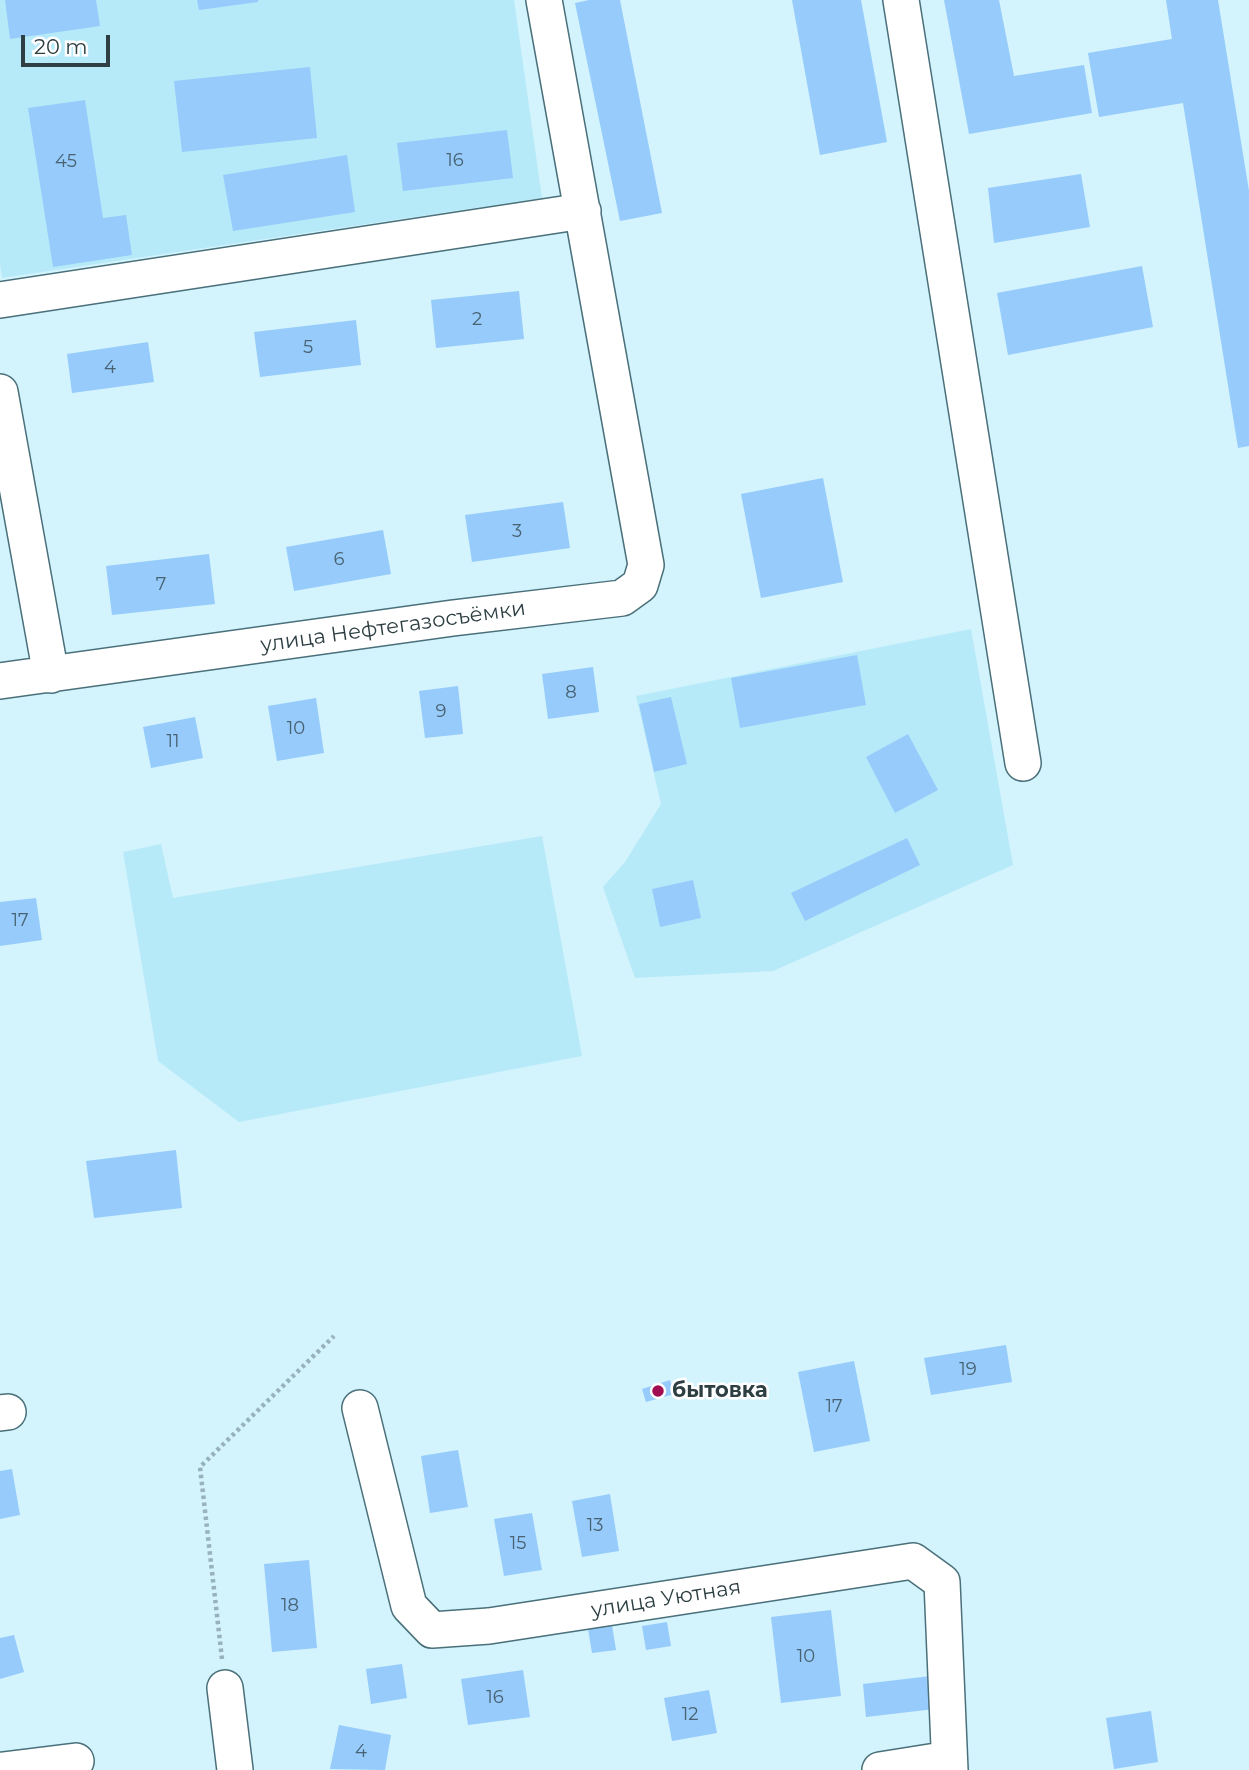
<!DOCTYPE html>
<meta charset="utf-8">
<style>
body{margin:0}
#map{position:relative;width:1249px;height:1770px;overflow:hidden;background:#d3f3fd;font-family:Montserrat,sans-serif}
canvas{display:block}
.scale{position:absolute;left:21px;top:35px;width:89px;height:32px;box-sizing:border-box;border:4px solid #2e3f43;border-top:0;padding-left:9px;font-size:21px;line-height:24px;white-space:nowrap;color:#2e3f43;-webkit-text-stroke:5px #fff;paint-order:stroke}
</style>
<div id="map">
<canvas width="1249" height="1770"></canvas>
<div class="scale">20 m</div>
</div>
<script>
const context = document.querySelector('canvas').getContext('2d');
context.lineJoin = 'round';
function fill(path, color) {
  context.fillStyle = color;
  context.fill(path, 'evenodd');
}
function poly(rows) {
  const path = new Path2D();
  for (const r of rows) {
    path.moveTo(r[0], r[1]);
    for (let i = 2; i < r.length; i += 2) path.lineTo(r[i], r[i + 1]);
  }
  return path;
}
function trace(path, color, width, dash) {
  context.strokeStyle = color;
  context.lineWidth = width;
  context.lineCap = dash ? 'butt' : 'round';
  context.setLineDash(dash || []);
  context.stroke(path);
}
function label(font, color, halo, rows, align = 'center') {
  context.font = font + ' Montserrat,sans-serif';
  context.lineWidth = 5;
  context.setLineDash([]);
  context.textBaseline = 'middle';
  context.strokeStyle = halo;
  context.fillStyle = color;
  for (const [text, x, y, turn = 0] of rows) {
    context.save();
    context.translate(x, y);
    context.rotate((+turn || 0) * Math.PI / 180);
    context.textAlign = isNaN(turn) ? turn : align;
    if (halo) context.strokeText(text, 0, 0);
    context.fillText(text, 0, 0);
    context.restore();
  }
}
const built = poly([
 [0,0,514,0,542,198,2,278,0,264],
 [971,629,1013,865,773,971,635,978,603,887,625,862,661,804,636,696],
 [542,836,582,1056,239,1122,158,1061,123,852,161,844,173,898]
]);
const building = poly([
 [5,0,96,0,100,26,10,39],
 [197,0,258,0,258,2,199,10],
 [589,0,620,0,662,213,620,221,575,3],
 [792,0,861,0,887,142,820,155],
 [944,0,999,0,1014,76,1084,65,1092,113,969,134],
 [1166,0,1218,0,1249,191,1249,446,1238,448,1183,103,1099,117,1088,53,1172,39],
 [310,67,317,138,182,152,174,81],
 [85,100,103,218,126,215,132,255,53,267,28,108],
 [507,130,513,178,403,191,397,143],
 [347,155,355,212,233,231,223,175],
 [1081,174,1090,227,994,243,988,188],
 [1142,266,1153,327,1008,355,997,293],
 [519,291,524,339,436,348,431,300],
 [356,320,361,365,260,377,254,332],
 [148,342,154,382,72,393,67,354],
 [823,478,843,582,761,598,741,494],
 [563,502,570,548,472,562,465,515],
 [383,530,391,574,294,591,286,547],
 [209,554,215,604,112,615,106,566],
 [857,655,866,705,740,728,731,678],
 [593,667,599,712,548,719,542,674],
 [458,686,463,734,425,738,419,691],
 [671,697,687,764,654,772,639,704],
 [316,698,324,753,277,761,268,706],
 [195,717,203,758,151,768,143,727],
 [908,734,938,790,895,813,866,757],
 [907,838,920,865,805,921,791,893],
 [693,880,701,918,660,927,652,889],
 [36,898,42,940,0,946,0,902],
 [176,1150,182,1208,94,1218,86,1161],
 [1006,1345,1012,1382,931,1395,924,1358],
 [854,1361,870,1441,814,1452,798,1372],
 [670,1380,674,1394,646,1402,642,1389],
 [458,1450,468,1507,430,1513,421,1456],
 [12,1469,20,1515,0,1519,0,1471],
 [610,1494,619,1551,582,1557,572,1501],
 [532,1513,542,1570,504,1576,494,1519],
 [309,1560,317,1648,272,1652,264,1564],
 [831,1610,841,1696,781,1703,771,1617],
 [667,1622,671,1646,646,1650,642,1626],
 [612,1625,616,1650,592,1653,588,1629],
 [14,1635,24,1672,0,1679,0,1638],
 [402,1664,407,1698,371,1704,366,1669],
 [523,1670,530,1717,468,1725,461,1679],
 [939,1675,943,1708,866,1717,863,1684],
 [709,1690,717,1733,672,1741,664,1698],
 [1151,1711,1158,1762,1114,1769,1106,1718],
 [339,1725,391,1735,385,1770,330,1769]
]);
const path = poly([
 [222,1659,200,1467,334,1336]
]);
const minor = poly([
 [901,0,1023,763],
 [0,300,583,211],
 [0,392,51,675],
 [0,681,453,618,622,598,640,585,646,565,544,0],
 [360,1408,409,1606,432,1630,489,1626,913,1561,942,1582,950,1770],
 [0,1413,8,1412],
 [225,1688,235,1770],
 [3,1770,76,1761],
 [880,1770,949,1759]
]);
const markers = [
 [658,1391,7,"#a10d51"]
];
const numberNames = [
 ["16",455,161],
 ["45",66,162],
 ["2",477,320],
 ["5",308,348],
 ["4",110,368],
 ["3",517,532],
 ["6",339,560],
 ["7",161,585],
 ["8",571,693],
 ["9",441,712],
 ["10",296,729],
 ["11",173,742],
 ["17",20,921],
 ["19",968,1370],
 ["17",834,1407],
 ["13",595,1526],
 ["15",518,1544],
 ["18",290,1606],
 ["10",806,1657],
 ["16",495,1698],
 ["12",690,1715],
 ["4",361,1752]
];
const streetNames = [
 ["улица Нефтегазосъёмки",393,627,-8],
 ["улица Уютная",666,1599,-9]
];
const poiNames = [
 ["бытовка",672,1391]
];
fill(built, '#b7eaf8');
fill(building, '#96cbfb');
trace(minor, '#4a707a', 38);
trace(path, '#98b2ba', 4.5, [3.5, 3.5]);
trace(minor, '#fff', 35);
for (const [x, y, r, color] of markers) {
  const dot = new Path2D();
  dot.arc(x, y, r, 0, 2 * Math.PI);
  context.fillStyle = color;
  context.fill(dot);
  trace(dot, '#fff', 2.5);
}
label('18px', '#486271', null, numberNames);
label('21px', '#2e3f43', '#fff', streetNames);
label('bold 21px', '#2e3f43', '#fff', poiNames, 'left');
</script>
